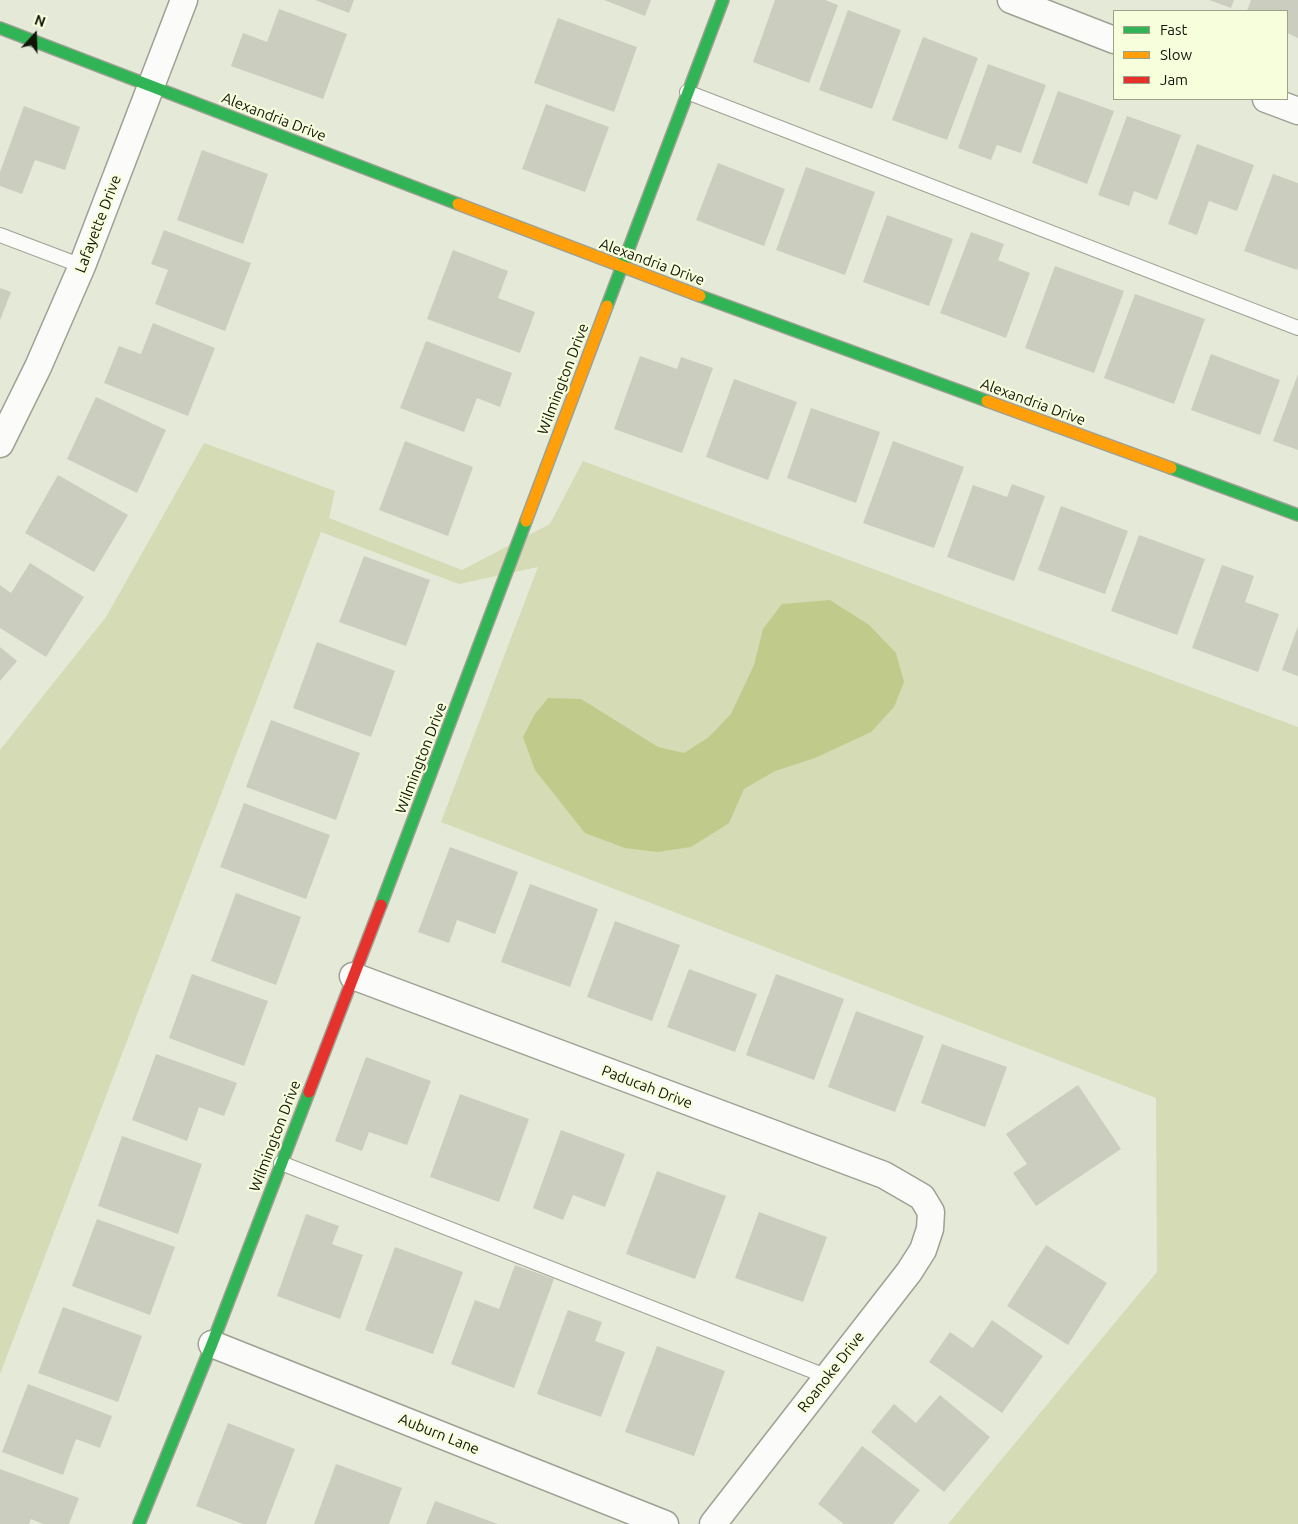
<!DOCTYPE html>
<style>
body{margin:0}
#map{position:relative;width:1298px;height:1524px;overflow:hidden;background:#e5e9d7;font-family:Ubuntu,sans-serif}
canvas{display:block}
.legend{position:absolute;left:1113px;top:10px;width:175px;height:90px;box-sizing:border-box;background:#f7fedc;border:1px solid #9ca188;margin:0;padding:6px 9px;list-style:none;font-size:15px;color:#13150a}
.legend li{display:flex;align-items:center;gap:10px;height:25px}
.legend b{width:25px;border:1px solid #9ca188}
.north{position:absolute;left:10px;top:10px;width:50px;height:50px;-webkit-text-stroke:4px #f7fedc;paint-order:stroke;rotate:20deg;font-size:14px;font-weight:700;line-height:20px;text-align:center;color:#13150a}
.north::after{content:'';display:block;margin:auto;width:18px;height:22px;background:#13150a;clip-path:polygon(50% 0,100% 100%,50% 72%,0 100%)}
</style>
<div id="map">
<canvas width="1298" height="1524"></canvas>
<ul class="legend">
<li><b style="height:6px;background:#30b455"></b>Fast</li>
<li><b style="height:6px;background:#ff9f0a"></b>Slow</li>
<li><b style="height:6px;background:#e5322d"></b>Jam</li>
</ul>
<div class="north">N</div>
</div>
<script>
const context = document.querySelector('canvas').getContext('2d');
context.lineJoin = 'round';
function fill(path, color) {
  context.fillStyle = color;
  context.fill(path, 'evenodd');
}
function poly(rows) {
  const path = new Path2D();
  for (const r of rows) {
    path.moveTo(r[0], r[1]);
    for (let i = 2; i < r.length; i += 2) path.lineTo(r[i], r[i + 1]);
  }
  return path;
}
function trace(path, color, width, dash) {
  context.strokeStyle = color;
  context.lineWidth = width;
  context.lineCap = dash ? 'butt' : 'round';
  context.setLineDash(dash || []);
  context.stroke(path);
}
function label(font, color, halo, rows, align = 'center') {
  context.font = font + ' Ubuntu,sans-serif';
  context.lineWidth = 4.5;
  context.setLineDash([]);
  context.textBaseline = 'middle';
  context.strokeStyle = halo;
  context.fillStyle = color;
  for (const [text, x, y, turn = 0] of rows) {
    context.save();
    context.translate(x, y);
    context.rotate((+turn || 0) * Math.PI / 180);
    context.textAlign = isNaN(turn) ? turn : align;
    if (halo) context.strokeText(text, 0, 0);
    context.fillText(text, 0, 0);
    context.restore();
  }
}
const green = poly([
 [204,443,335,491,329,518,462,570,550,524,583,461,1298,727,1298,1524,948,1524,1157,1272,1156,1098,441,822,538,567,459,584,321,532,0,1374,0,750,106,617]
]);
const water = poly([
 [830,600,869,625,896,653,904,682,894,707,871,732,815,758,775,771,744,789,729,823,691,847,657,852,625,848,585,833,535,770,523,737,535,714,548,698,581,699,658,747,684,753,709,737,731,714,754,665,763,629,782,604]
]);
const building = poly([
 [315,0,354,0,349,13],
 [604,0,651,0,645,16],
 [775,0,825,0,838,5,809,83,753,62],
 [1209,0,1234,0,1231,8],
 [1251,0,1298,0,1298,38,1287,33,1287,11,1247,11],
 [279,9,347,34,323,99,231,66,243,33,267,42],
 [848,10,901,30,872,109,819,90],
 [558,18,637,47,614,112,534,83],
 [923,37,978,58,947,140,892,120],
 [988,64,1046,85,1021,153,997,145,991,160,958,148],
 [1058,91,1114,111,1087,184,1032,163],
 [546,104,609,127,585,192,522,169],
 [24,106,80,127,65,170,35,160,22,194,0,186,0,172],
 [1127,116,1181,135,1157,200,1134,191,1129,206,1098,195],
 [1197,144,1254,165,1237,211,1209,201,1197,235,1168,224],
 [202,150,268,174,243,244,177,220],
 [718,163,785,189,764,246,696,220],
 [806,167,875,192,845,275,776,250],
 [1273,174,1298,183,1298,267,1297,270,1244,251],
 [887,215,953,239,929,306,863,282],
 [164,230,251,263,225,331,155,304,168,270,151,264],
 [971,232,1004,244,998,260,1030,273,1006,338,940,313],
 [453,250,508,271,498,298,535,312,520,353,427,319],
 [1055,266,1124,291,1094,373,1025,348],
 [0,288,11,292,0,320],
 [1135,294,1205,319,1174,404,1104,378],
 [153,323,215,348,188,416,104,383,119,346,141,354],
 [426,341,512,373,500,407,477,398,464,432,400,408],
 [1211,354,1280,380,1260,435,1191,410],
 [640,356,677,369,681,357,713,368,682,453,614,429],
 [1298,374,1298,450,1273,441],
 [734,379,797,402,768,480,706,457],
 [96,397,166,430,137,493,67,459],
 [811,408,880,432,856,503,787,478],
 [405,441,473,467,448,536,379,510],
 [893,441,964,467,934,548,863,523],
 [58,475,128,515,94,572,25,533],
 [1012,484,1045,496,1014,581,947,557,973,485,1007,497],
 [1061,506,1128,531,1105,594,1038,570],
 [1139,535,1205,559,1177,635,1111,611],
 [364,556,430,580,406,646,339,622],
 [30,563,84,597,46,657,0,628,0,585,11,593],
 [1222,565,1254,576,1245,602,1279,614,1258,672,1192,648],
 [1298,626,1298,676,1282,670],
 [317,642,395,671,371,737,293,708],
 [0,647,17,661,0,681],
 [271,720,360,753,336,820,246,787],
 [244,803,330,835,306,899,220,867],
 [450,847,518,872,495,934,457,920,449,943,418,932],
 [530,884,598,909,570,987,501,962],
 [236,893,301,917,276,985,211,961],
 [615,921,680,945,652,1021,587,997],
 [689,969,757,994,735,1052,667,1027],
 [192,974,268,1001,244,1066,169,1038],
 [776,974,844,999,814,1080,746,1055],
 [856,1011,924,1036,895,1112,828,1087],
 [942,1044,1007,1067,985,1127,921,1103],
 [156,1054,237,1083,224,1116,199,1107,187,1141,132,1120],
 [366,1057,431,1081,407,1145,369,1132,362,1151,335,1141],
 [1078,1085,1121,1149,1036,1206,1013,1173,1027,1164,1006,1134],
 [460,1094,529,1119,499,1202,430,1177],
 [561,1130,625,1154,605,1207,573,1195,563,1220,533,1208],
 [122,1136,202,1164,178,1234,98,1206],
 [657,1171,726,1196,695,1279,626,1254],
 [759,1212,827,1237,803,1302,735,1278],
 [306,1214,339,1226,332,1244,363,1255,340,1319,277,1296],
 [97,1219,175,1247,150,1315,72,1286],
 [1046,1245,1107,1283,1068,1345,1007,1306],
 [395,1247,463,1272,433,1354,365,1330],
 [515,1265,554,1279,514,1388,451,1364,475,1300,499,1309],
 [63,1307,142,1336,118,1402,38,1373],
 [568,1310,602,1322,595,1341,625,1352,601,1417,537,1394],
 [992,1320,1043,1356,1002,1413,929,1362,950,1332,973,1348],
 [657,1346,725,1371,694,1456,625,1432],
 [28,1384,112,1416,100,1448,76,1439,63,1475,2,1452],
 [940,1395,990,1437,944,1492,871,1432,894,1404,916,1423],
 [228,1423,295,1449,266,1524,243,1524,196,1506],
 [862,1446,920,1490,893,1524,844,1524,818,1504],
 [336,1464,402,1488,389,1524,314,1524],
 [0,1469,79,1498,69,1524,43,1524,31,1519,29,1524,0,1524],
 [435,1501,498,1524,426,1524]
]);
const lane = poly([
 [687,92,1298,328],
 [0,235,82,266],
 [281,1163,828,1377]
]);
const street = poly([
 [1011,0,1114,40],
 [1266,99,1298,111],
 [0,444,38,367,82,266,184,0],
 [353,976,884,1175,922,1197,931,1212,930,1229,923,1250,909,1272,713,1524],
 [212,1344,665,1524]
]);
const fast = poly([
 [0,28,458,204],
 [700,296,987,401],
 [607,306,723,0],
 [1171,468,1298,515],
 [381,905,526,521],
 [139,1524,212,1344,309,1092]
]);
const slow = poly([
 [458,204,700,296],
 [987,401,1171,468],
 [526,521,607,306]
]);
const jam = poly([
 [309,1092,381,905]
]);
const streetNames = [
 ["Alexandria Drive",274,117,21],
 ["Lafayette Drive",98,224,-69],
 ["Alexandria Drive",652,262,20],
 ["Wilmington Drive",563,379,-69],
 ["Alexandria Drive",1033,402,20],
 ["Wilmington Drive",421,758,-69],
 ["Paducah Drive",647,1087,21],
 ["Wilmington Drive",275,1136,-69],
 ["Roanoke Drive",831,1372,-52],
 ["Auburn Lane",439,1434,22]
];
fill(green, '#d4dbb5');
fill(water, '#bfca8b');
fill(building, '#cbcebf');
trace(lane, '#9ea093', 16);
trace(street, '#9ea093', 29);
trace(fast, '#9ea093', 14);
trace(slow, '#9ea093', 14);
trace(jam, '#9ea093', 14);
trace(lane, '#fbfcf9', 14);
trace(street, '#fbfcf9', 26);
trace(fast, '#30b455', 11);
trace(slow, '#ff9f0a', 11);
trace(jam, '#e5322d', 11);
label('15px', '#13150a', '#f7fedc', streetNames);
</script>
